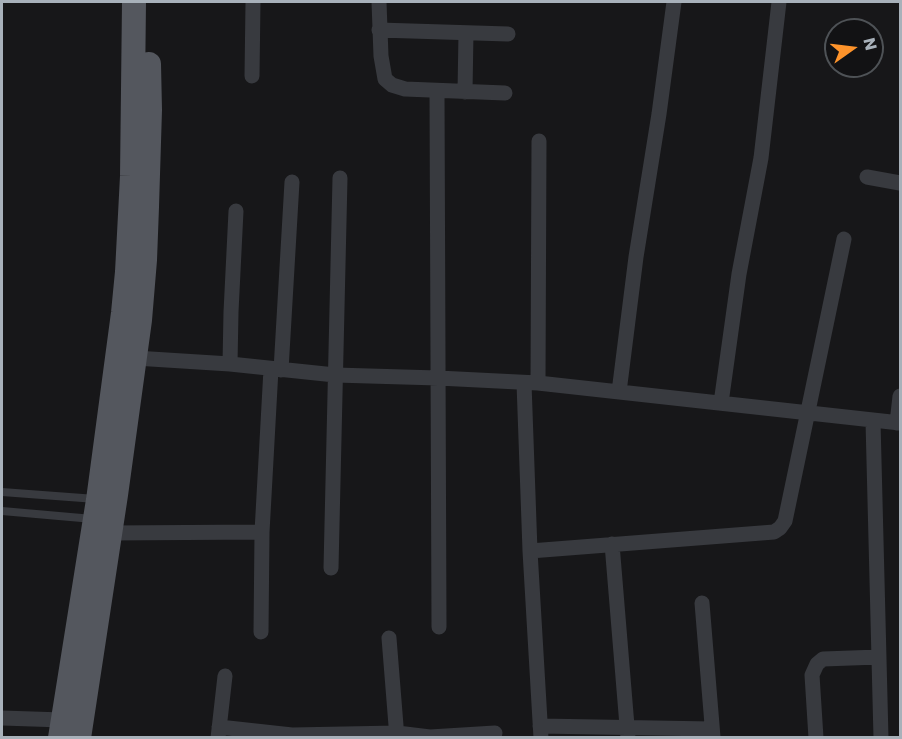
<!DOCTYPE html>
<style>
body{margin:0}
#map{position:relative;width:902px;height:739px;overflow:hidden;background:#171719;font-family:Poppins,sans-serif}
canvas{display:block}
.frame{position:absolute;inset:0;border:3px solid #a8b1ba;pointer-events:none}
.north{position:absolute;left:824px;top:18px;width:60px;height:60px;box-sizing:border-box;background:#121214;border:2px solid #4e5256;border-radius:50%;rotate:76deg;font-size:16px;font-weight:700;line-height:24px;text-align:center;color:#a8b1ba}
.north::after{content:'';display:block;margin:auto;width:21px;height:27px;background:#fd932b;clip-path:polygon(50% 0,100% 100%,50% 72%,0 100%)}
</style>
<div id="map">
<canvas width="902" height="739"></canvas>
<div class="frame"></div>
<div class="north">N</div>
</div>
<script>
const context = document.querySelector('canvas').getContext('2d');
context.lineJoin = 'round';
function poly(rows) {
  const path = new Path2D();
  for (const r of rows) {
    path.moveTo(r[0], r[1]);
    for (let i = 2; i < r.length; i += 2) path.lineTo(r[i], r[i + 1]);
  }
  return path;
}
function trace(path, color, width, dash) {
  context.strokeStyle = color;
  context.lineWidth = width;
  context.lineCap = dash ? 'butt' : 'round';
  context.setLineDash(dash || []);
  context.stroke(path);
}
const lane = poly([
 [2,492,96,499],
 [2,511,93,519]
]);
const street = poly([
 [379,2,381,56,385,79,392,85,405,89,505,93],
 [379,30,508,34],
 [252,76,253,2],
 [437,91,439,627],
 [465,92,466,33],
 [867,177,900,183],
 [135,358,230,364,335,375,438,378,538,383,900,423],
 [230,364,231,312,236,211],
 [281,370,292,182],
 [524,383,530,551,541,738],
 [538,383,539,141],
 [619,392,636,257,659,114,674,2],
 [721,403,739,274,761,158,779,2],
 [873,421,881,738],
 [897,423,900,396],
 [110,533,262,532],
 [612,544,628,738],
 [530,551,774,532,780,528,785,521,844,239],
 [331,568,340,178],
 [702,603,713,737],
 [261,632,262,532,271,369],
 [389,638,397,738],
 [2,718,63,720],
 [540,726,712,729],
 [219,727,292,735,397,733,430,737,495,733],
 [218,738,225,676],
 [816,738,812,675,817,664,823,659,879,657]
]);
const primary = poly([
 [60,738,98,500,123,313,127,272,132,176,134,2],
 [79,738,116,495,140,320,145,260,147,207,150,110,149,64]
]);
trace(lane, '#383a3f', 8);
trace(street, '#383a3f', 15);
trace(primary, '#54575e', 24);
</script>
